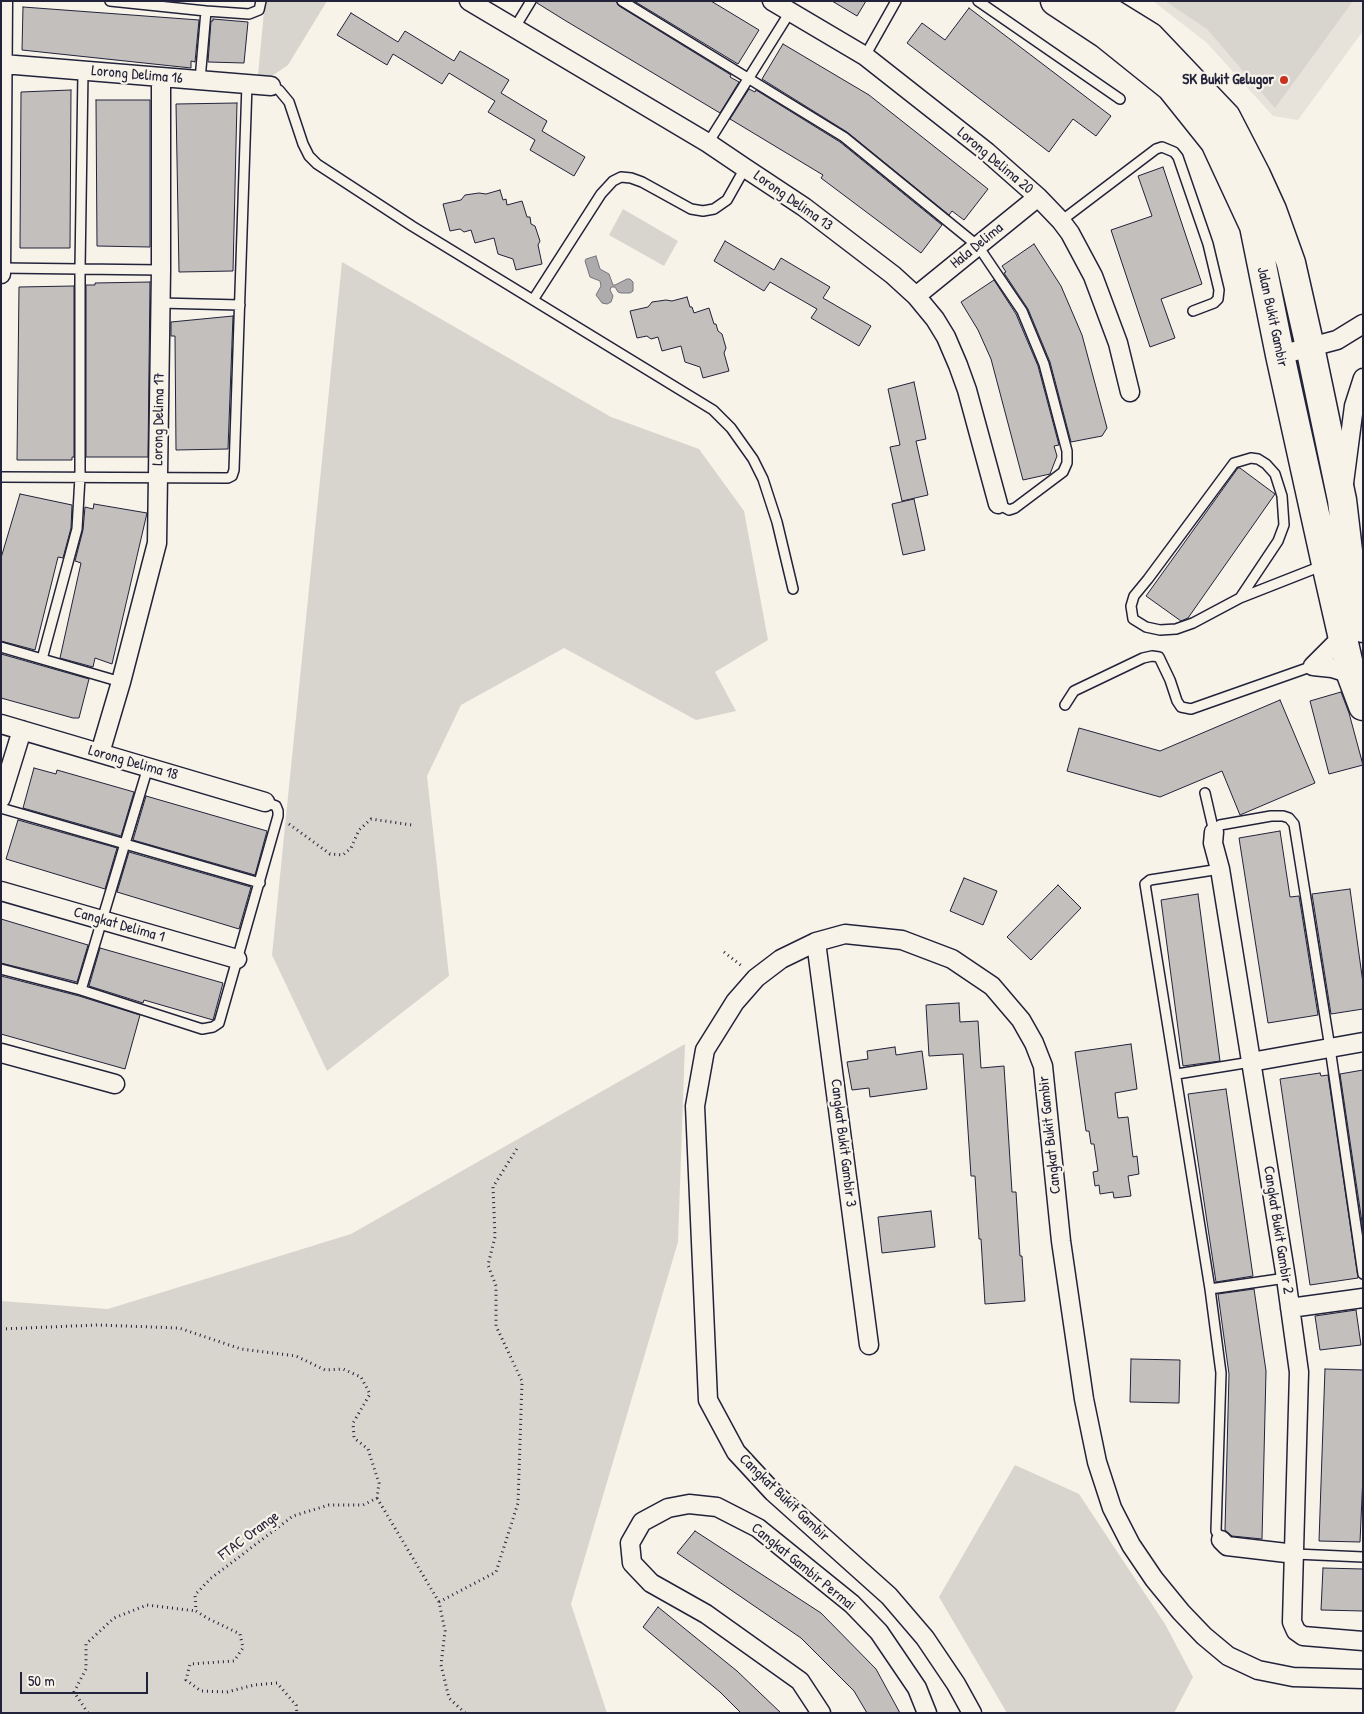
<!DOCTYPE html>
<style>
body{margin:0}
#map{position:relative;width:1364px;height:1714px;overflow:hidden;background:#f7f3e8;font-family:"Patrick Hand",sans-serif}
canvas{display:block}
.frame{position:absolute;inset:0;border:2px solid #22223b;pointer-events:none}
.scale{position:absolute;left:20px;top:1672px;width:128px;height:22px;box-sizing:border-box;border:2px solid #22223b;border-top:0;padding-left:6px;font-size:15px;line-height:18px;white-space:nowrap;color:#22223b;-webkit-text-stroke:4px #f7f3e8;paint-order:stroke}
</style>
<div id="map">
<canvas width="1364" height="1714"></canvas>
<div class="frame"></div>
<div class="scale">50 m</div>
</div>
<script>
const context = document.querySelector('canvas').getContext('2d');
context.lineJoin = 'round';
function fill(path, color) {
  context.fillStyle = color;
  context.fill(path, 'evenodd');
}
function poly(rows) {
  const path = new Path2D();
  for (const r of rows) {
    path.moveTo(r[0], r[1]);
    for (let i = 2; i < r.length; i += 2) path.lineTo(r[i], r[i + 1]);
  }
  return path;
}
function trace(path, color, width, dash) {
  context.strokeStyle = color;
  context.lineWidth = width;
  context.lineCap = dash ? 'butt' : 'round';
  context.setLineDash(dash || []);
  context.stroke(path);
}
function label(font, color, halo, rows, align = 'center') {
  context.font = font + ' "Patrick Hand",sans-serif';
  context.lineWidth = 4.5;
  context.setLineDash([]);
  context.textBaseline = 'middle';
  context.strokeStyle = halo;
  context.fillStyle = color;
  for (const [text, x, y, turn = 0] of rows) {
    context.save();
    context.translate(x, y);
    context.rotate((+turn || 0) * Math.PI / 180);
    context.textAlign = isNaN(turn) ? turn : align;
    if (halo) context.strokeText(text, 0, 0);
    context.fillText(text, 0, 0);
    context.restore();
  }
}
const built = poly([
 [1153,1,1363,1,1363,31,1298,120,1273,116,1207,43]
]);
const green = poly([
 [265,1,327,1,288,65,272,76,258,75],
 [1165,1,1353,1,1275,108,1207,29],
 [623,209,678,241,664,266,609,235],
 [342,262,611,417,699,449,744,511,768,640,715,672,736,711,696,720,564,648,461,705,427,776,449,976,327,1071,272,955],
 [685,1044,678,1242,571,1604,607,1713,1,1713,1,1301,108,1309,351,1234],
 [1015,1465,1079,1494,1165,1624,1193,1677,1174,1713,1007,1713,939,1597]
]);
const water = poly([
 [596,256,600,269,609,274,613,285,615,285,627,279,630,279,633,282,633,291,630,293,621,293,618,292,615,287,611,287,610,290,613,296,611,302,607,304,602,303,596,295,601,286,600,281,590,277,585,261,586,259,596,256]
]);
const building = poly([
 [537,1,616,1,619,6,731,75,730,77,739,82,720,113,566,21,537,3,537,1],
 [634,1,711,1,759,30,738,64,634,1],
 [832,1,866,1,857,16,832,1],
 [23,7,199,20,195,62,191,61,191,68,22,50,23,7],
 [969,8,1111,116,1096,136,1073,119,1049,152,907,43,922,23,945,40,969,8],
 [351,13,398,42,405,31,454,61,460,51,509,80,501,93,547,121,542,131,585,157,574,176,530,150,535,140,488,112,495,101,449,73,442,84,393,54,387,65,337,35,351,13],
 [213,19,248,22,244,63,208,62,211,21,213,21,213,19],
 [783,44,869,95,988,189,964,220,952,211,949,215,847,132,762,79,783,44],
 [749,89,755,92,756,90,840,142,942,225,921,253,821,178,823,175,730,119,749,89],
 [71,90,70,248,20,248,21,92,71,90],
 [96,100,150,100,150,247,97,246,96,100],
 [237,103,233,271,179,272,176,104,237,103],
 [1163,167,1202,284,1161,299,1175,338,1150,347,1111,230,1152,216,1138,176,1163,167],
 [500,190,503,200,506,199,507,205,522,201,527,217,530,217,531,224,535,226,540,241,538,245,542,264,516,270,513,259,498,254,494,238,475,243,471,230,464,232,460,229,450,231,443,204,461,200,465,195,479,193,486,194,500,190],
 [725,241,774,270,781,258,830,287,823,298,871,326,859,346,811,318,817,309,770,282,764,291,714,261,725,241],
 [1034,244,1061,286,1082,335,1107,428,1102,436,1071,442,1050,362,1028,309,1004,273,1006,272,1002,266,1034,244],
 [994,280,1016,314,1038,366,1059,445,1054,446,1057,456,1050,474,1023,480,991,359,978,330,961,302,994,280],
 [150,282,148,457,86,457,86,285,95,285,95,283,150,282],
 [74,286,74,457,72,457,72,460,17,460,19,287,74,286],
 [687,297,690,307,692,307,694,313,709,308,714,324,716,324,718,331,722,334,726,348,724,353,729,371,703,378,700,367,685,362,681,346,662,351,658,337,651,339,647,336,637,338,630,311,648,307,652,302,666,300,672,301,687,297],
 [233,316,228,449,176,450,175,336,171,336,171,322,233,316],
 [914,382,926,439,916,441,928,495,902,501,890,447,900,445,888,389,914,382],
 [1238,468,1240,468,1275,494,1188,618,1181,621,1146,596,1238,468],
 [20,494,72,505,71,528,63,558,58,557,35,650,1,641,1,558,20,494],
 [914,499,925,550,903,555,892,504,914,499],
 [94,504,147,513,112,664,95,658,93,667,60,658,81,563,75,561,83,530,85,507,93,509,94,504],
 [1,654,89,679,79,718,73,718,1,698,1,654],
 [1341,692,1349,713,1363,765,1329,774,1310,701,1341,692],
 [1280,700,1315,783,1240,815,1222,771,1160,797,1067,771,1079,728,1160,751,1280,700],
 [34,768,56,774,57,770,134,792,121,836,23,808,34,768],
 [146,796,267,831,255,875,133,840,146,796],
 [18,820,117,848,105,889,6,859,18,820],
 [1280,831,1290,897,1299,896,1318,1015,1268,1023,1239,838,1280,831],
 [129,852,251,887,239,929,117,892,129,852],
 [964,878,997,891,983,925,950,911,964,878],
 [1058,885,1081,908,1031,960,1007,937,1058,885],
 [1350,889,1363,983,1363,1009,1331,1014,1312,894,1350,889],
 [1198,894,1220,1061,1183,1066,1161,900,1198,894],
 [1,919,88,945,77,982,1,963,1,919],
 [100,948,223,983,213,1020,144,1000,143,1003,89,986,100,948],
 [1,976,79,996,140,1015,125,1069,1,1034,1,976],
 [959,1003,960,1022,978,1021,981,1068,1004,1066,1012,1192,1016,1192,1020,1256,1022,1256,1025,1301,985,1304,981,1239,979,1239,975,1176,971,1176,963,1054,929,1056,926,1005,959,1003],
 [1131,1044,1137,1089,1115,1093,1118,1118,1128,1117,1133,1157,1137,1156,1139,1174,1128,1176,1131,1196,1114,1198,1113,1192,1100,1194,1099,1185,1095,1186,1093,1172,1098,1171,1094,1144,1091,1144,1089,1131,1086,1131,1075,1052,1131,1044],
 [895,1047,896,1055,922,1051,927,1089,870,1097,869,1088,852,1090,847,1062,868,1059,867,1051,895,1047],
 [1363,1070,1363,1229,1340,1074,1363,1070],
 [1320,1073,1321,1076,1328,1075,1358,1278,1310,1285,1280,1079,1320,1073],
 [1226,1089,1253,1276,1216,1282,1188,1094,1226,1089],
 [931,1211,935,1247,882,1253,878,1217,931,1211],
 [1254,1289,1266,1371,1262,1539,1232,1536,1225,1530,1229,1374,1218,1294,1254,1289],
 [1356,1310,1361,1345,1320,1350,1315,1316,1356,1310],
 [1131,1359,1180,1360,1179,1403,1130,1402,1131,1359],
 [1325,1369,1363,1370,1363,1475,1360,1542,1319,1541,1325,1369],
 [695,1531,821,1613,876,1669,900,1713,867,1713,854,1691,801,1638,677,1553,695,1531],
 [1323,1568,1363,1569,1363,1611,1321,1610,1323,1568],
 [658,1607,737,1671,781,1713,741,1713,720,1692,643,1627,658,1607]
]);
const path = poly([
 [289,824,330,854,343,855,351,848,359,830,371,819,412,825],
 [724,952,743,967],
 [1,1329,98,1325,179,1328,241,1349,296,1356,325,1370,343,1369,361,1377,370,1394,353,1423,354,1438,368,1449,379,1483,377,1498,363,1505,329,1505,293,1516,210,1579,195,1595,196,1611,207,1618,240,1634,243,1648,234,1661,190,1664,186,1680,201,1691,227,1692,254,1685,277,1683,296,1705,297,1713],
 [377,1498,439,1602,445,1631,441,1665,449,1698,465,1713],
 [439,1602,496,1572,518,1503,522,1381,496,1326,496,1286,488,1265,495,1237,493,1187,518,1147],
 [88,1713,74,1692,86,1669,86,1644,114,1618,147,1605,196,1611]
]);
const lane = poly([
 [110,1,206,11],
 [622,1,844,137,978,246,1022,311,1044,364,1067,451,1067,463,1063,472,1015,508,1009,510,998,504],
 [978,1,1120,99],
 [514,29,531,1],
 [865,56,896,1],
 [200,80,206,11,249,14,259,10,261,1],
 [271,86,279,90,289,102,303,144,309,156,317,164,412,226,713,410,731,428,753,459,763,479,777,522,793,589],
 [708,143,790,12],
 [1061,221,1156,149,1162,147,1174,152,1178,157,1208,244,1219,290,1218,299,1214,303,1193,311],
 [1,268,161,270],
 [533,300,601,194,613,181,621,177,631,178,642,182,691,209,703,211,714,209,727,200,745,168],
 [160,303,240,305],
 [1251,458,1258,459,1266,464,1275,474,1282,496,1284,525,1278,541,1240,598,1193,623,1176,629,1160,630,1146,627,1133,619,1131,606,1134,596,1148,579,1234,463,1251,458],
 [1,477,228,478,232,476,234,470,247,84],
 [1240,598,1324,565],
 [1,647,121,682],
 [42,659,77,529,80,477,80,269,83,71],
 [1065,705,1074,691,1143,658,1152,656,1159,657,1170,680,1177,701,1181,707,1191,709,1313,666],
 [1205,793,1214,832],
 [1,808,260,883],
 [1214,832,1220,825,1271,816,1283,816,1289,818,1294,824,1330,1048,1363,1274],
 [1220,869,1150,880,1145,884,1210,1289,1221,1373,1216,1531,1221,1540],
 [1,969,81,990,202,1029,213,1027,219,1023,278,816,278,811,276,806,265,802],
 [81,990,148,767],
 [1177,1074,1251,1062],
 [1210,1289,1286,1278],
 [1295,1554,1363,1557]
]);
const street = poly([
 [469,1,708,143,745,168,804,207,893,275,916,296,935,319,946,337,958,365,967,390,998,504],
 [772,1,865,56,987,152,1038,197,1061,221,1070,233,1093,276,1118,343,1130,392],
 [3,64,271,86],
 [1,274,3,1],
 [916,296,1038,197],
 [1280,355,1337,340,1363,324],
 [1344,483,1354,406,1363,378],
 [1313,666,1336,643,1342,634],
 [1313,666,1332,668,1351,674],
 [1,724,265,802],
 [100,753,121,682,157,543,161,270,161,77],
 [1,798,22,730],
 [1214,832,1213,843,1220,869,1286,1278,1299,1372,1292,1622,1296,1631,1303,1636,1363,1641],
 [1,891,237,959],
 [816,942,869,1345],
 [1,1053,115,1084],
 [1251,1062,1363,1042],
 [1290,1308,1363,1298],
 [1221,1540,1227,1546,1295,1554],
 [821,1713,800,1681,706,1614,651,1583,632,1563,630,1543,642,1522,668,1508,689,1504,717,1507,758,1528,852,1604,879,1632,917,1688,927,1713],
 [972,1713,956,1684,925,1638,889,1596,773,1492,736,1452,708,1400,695,1106,705,1050,735,1002,756,978,781,959,816,942,845,934,902,940,952,959,992,986,1021,1020,1034,1043,1043,1066,1061,1241,1084,1399,1097,1462,1112,1508,1131,1545,1154,1579,1181,1612,1204,1636,1228,1656,1258,1670,1293,1677,1363,1679]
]);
const primary = poly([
 [1055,1,1105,34,1171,87,1215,142,1254,226,1280,355,1326,564,1351,674,1363,706],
 [1092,1,1150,37,1226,117,1256,175,1272,210,1291,263,1310,347,1342,500,1352,585,1363,628]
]);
const markers = [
 [1284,80,5,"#c8321e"]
];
const streetNames = [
 ["Lorong Delima 16",137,75,5],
 ["Lorong Delima 20",995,161,40],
 ["Lorong Delima 13",793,201,35],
 ["Hala Delima",977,246,-39],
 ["Jalan Bukit Gambir",1272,317,78],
 ["Lorong Delima 17",159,419,-89],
 ["Lorong Delima 18",133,763,16],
 ["Cangkat Delima 1",119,925,16],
 ["Cangkat Bukit Gambir",1050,1135,-96],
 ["Cangkat Bukit Gambir 3",843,1143,83],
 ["Cangkat Bukit Gambir 2",1278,1230,81],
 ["Cangkat Bukit Gambir",784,1498,44],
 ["FTAC Orange",249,1536,-37],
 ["Cangkat Gambir Permai",803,1567,39]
];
const poiNames = [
 ["SK Bukit Gelugor",1274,80]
];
fill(built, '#e7e3db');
fill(green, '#d8d5cf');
fill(water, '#aeabad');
trace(water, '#76747f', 1);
fill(building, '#c2bfbd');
trace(building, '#22223b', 1);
trace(lane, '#22223b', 12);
trace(street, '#22223b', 21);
trace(primary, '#22223b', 31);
trace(path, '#22223b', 3, [1, 4]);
trace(lane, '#f7f3e8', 9);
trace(street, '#f7f3e8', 18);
trace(primary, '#f7f3e8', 28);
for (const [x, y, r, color] of markers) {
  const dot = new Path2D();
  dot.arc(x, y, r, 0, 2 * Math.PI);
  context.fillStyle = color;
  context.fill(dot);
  trace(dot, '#f7f3e8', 2);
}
label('15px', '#22223b', '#f7f3e8', streetNames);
label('bold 15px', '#22223b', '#f7f3e8', poiNames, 'right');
</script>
